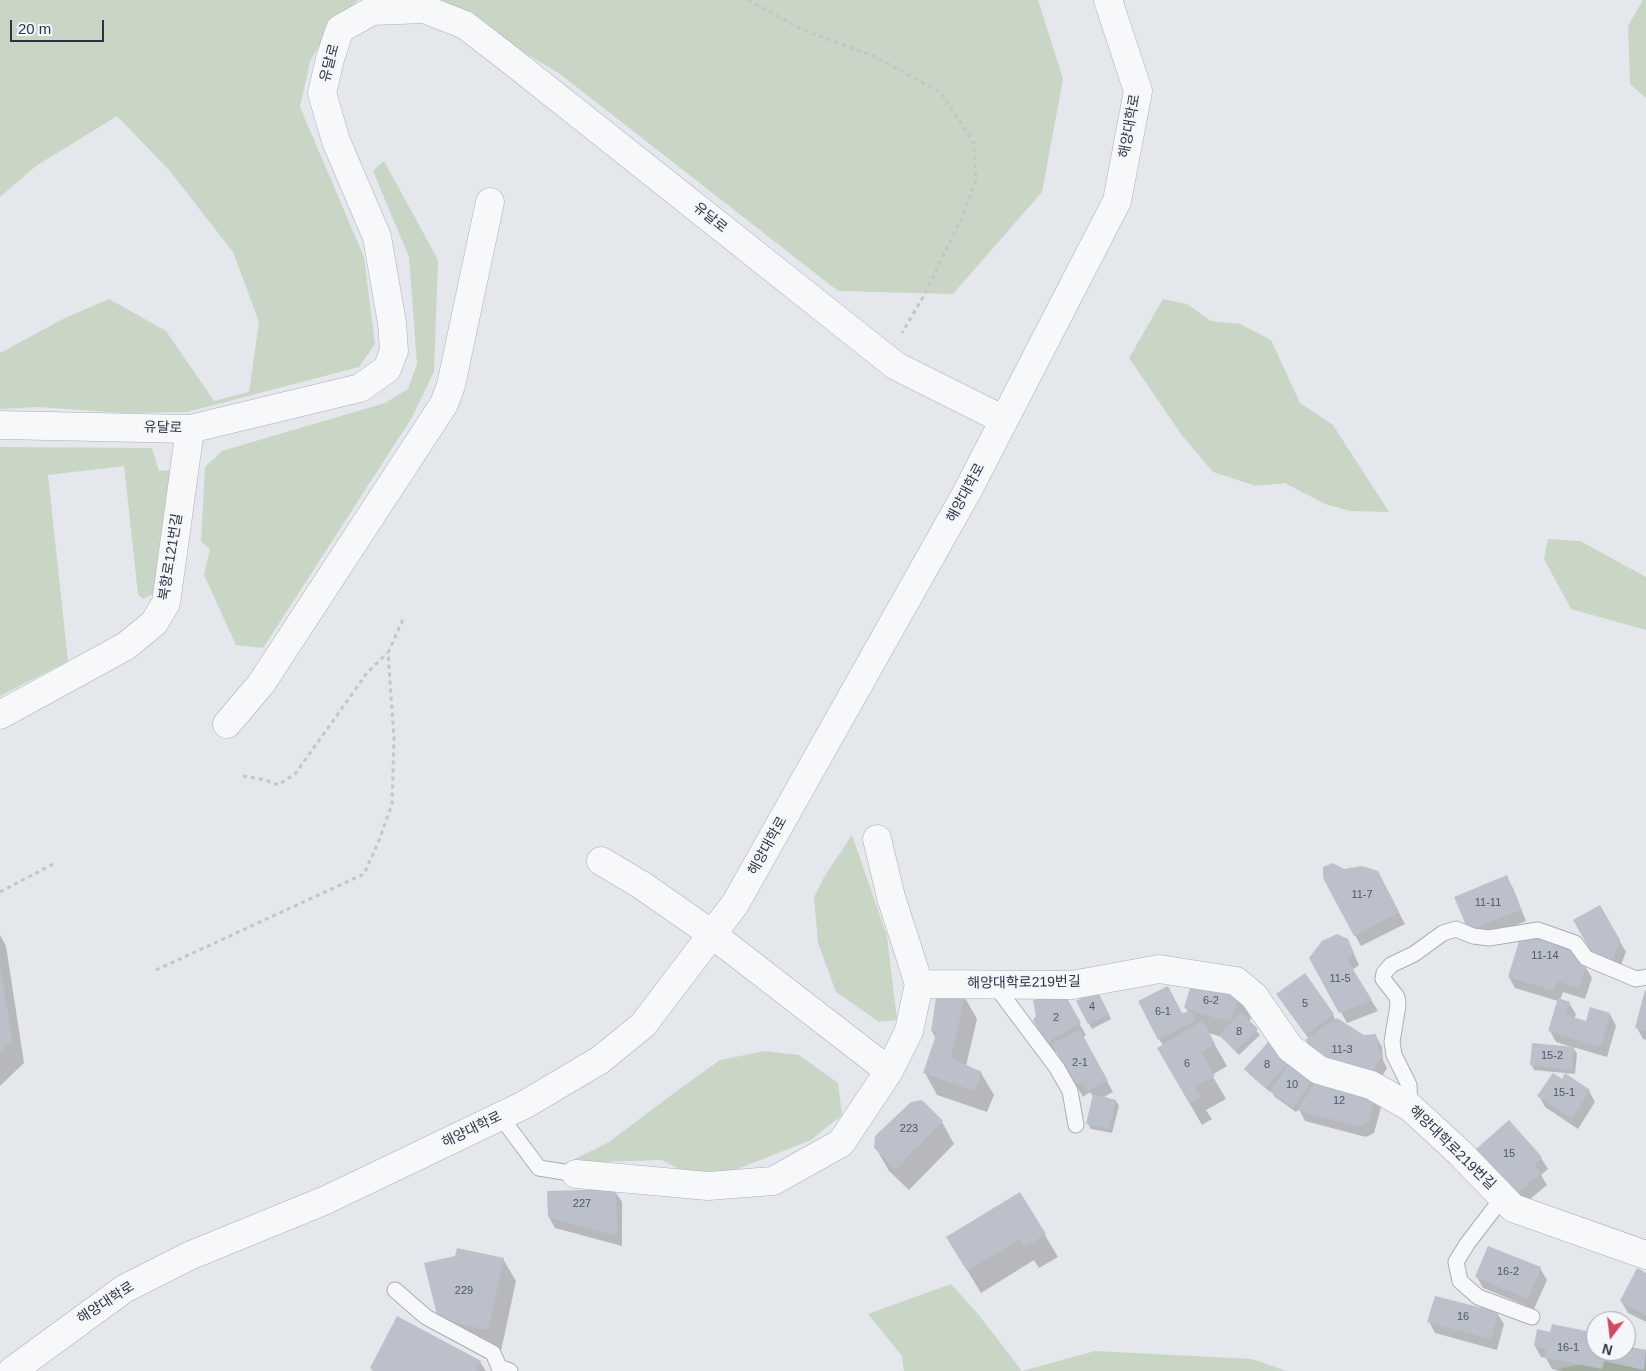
<!DOCTYPE html>
<meta charset="utf-8">
<style>
body{margin:0}
#map{position:relative;width:1646px;height:1371px;overflow:hidden;background:#e4e7ec;font-family:Arial,sans-serif}
canvas{display:block}
.north{position:absolute;left:1586px;top:1311px;width:50px;height:50px;box-sizing:border-box;background:#f4f6f9;border:1px solid #a4a8b1;border-radius:50%;rotate:195deg;font-size:14px;font-weight:700;line-height:20px;text-align:center;color:#2b3445}
.north::after{content:'';display:block;margin:auto;width:18px;height:22px;background:#d1495b;clip-path:polygon(50% 0,100% 100%,50% 72%,0 100%)}
.scale{position:absolute;left:10px;top:20px;width:94px;height:22px;box-sizing:border-box;border:2px solid #2b3445;border-top:0;padding-left:6px;font-size:15px;line-height:18px;white-space:nowrap;color:#2b3445;-webkit-text-stroke:4px #f4f6f9;paint-order:stroke}
</style>
<div id="map">
<canvas width="1646" height="1371"></canvas>
<div class="north">N</div>
<div class="scale">20 m</div>
</div>
<script>
const context = document.querySelector('canvas').getContext('2d');
context.lineJoin = 'round';
function fill(path, color) {
  context.fillStyle = color;
  context.fill(path, 'evenodd');
}
function poly(rows) {
  const path = new Path2D();
  for (const r of rows) {
    path.moveTo(r[0], r[1]);
    for (let i = 2; i < r.length; i += 2) path.lineTo(r[i], r[i + 1]);
  }
  return path;
}
function trace(path, color, width, dash) {
  context.strokeStyle = color;
  context.lineWidth = width;
  context.lineCap = dash ? 'butt' : 'round';
  context.setLineDash(dash || []);
  context.stroke(path);
}
function label(font, color, halo, rows, align = 'center') {
  context.font = font + ' Arial,"Noto Sans KR",sans-serif';
  context.lineWidth = 5;
  context.setLineDash([]);
  context.textBaseline = 'middle';
  context.strokeStyle = halo;
  context.fillStyle = color;
  for (const [text, x, y, turn = 0] of rows) {
    context.save();
    context.translate(x, y);
    context.rotate((+turn || 0) * Math.PI / 180);
    context.textAlign = isNaN(turn) ? turn : align;
    if (halo) context.strokeText(text, 0, 0);
    context.fillText(text, 0, 0);
    context.restore();
  }
}
const green = poly([
 [0,0,358,0,329,28,310,62,300,107,364,257,375,344,359,367,187,412,124,413,38,407,0,409,0,353,65,318,109,299,166,331,214,401,249,392,259,322,233,252,169,170,117,116,36,166,0,197],
 [438,0,1038,0,1063,79,1042,192,953,294,838,291,560,74],
 [1643,0,1646,0,1646,98,1630,84,1628,26],
 [384,161,438,260,434,372,411,419,263,648,236,645,204,575,210,549,201,542,205,467,222,451,385,403,408,389,417,364,409,257,373,171],
 [1163,299,1187,304,1211,321,1240,324,1271,340,1300,403,1333,425,1389,512,1350,511,1325,504,1285,483,1256,486,1213,472,1181,434,1129,358],
 [0,447,152,448,159,471,170,470,153,594,143,599,138,594,124,466,48,475,68,661,0,696],
 [1548,539,1580,541,1646,577,1646,630,1571,609,1544,559],
 [852,835,887,936,897,1020,879,1022,836,992,818,943,814,897,824,877],
 [765,1051,799,1055,838,1083,842,1115,811,1140,735,1170,693,1176,662,1160,567,1163,609,1142,674,1093,720,1060],
 [951,1284,978,1314,1022,1371,1095,1351,1252,1359,1287,1371,904,1371,902,1356,868,1314],
 [1646,1349,1646,1371,1551,1371]
]);
const shadow = poly([
 [1344,871,1384,884,1405,924,1361,946,1355,935],
 [1506,877,1513,888,1526,921,1476,941,1469,930],
 [1600,907,1626,952,1618,972,1601,966],
 [0,935,6,946,24,1063,0,1086],
 [1353,952,1359,965,1352,970,1378,1011,1347,1023,1311,958],
 [1585,966,1592,978,1585,999,1563,992,1560,1000,1569,1003,1576,1014,1574,1019,1587,1022,1610,1014,1616,1026,1607,1057,1573,1047,1577,1054,1575,1074,1534,1070,1531,1064,1572,1047,1556,1042,1550,1031,1558,1001,1515,988,1509,977],
 [1097,992,1111,1019,1092,1029,1077,1001],
 [1646,993,1646,1040,1643,1039,1637,1028],
 [1063,995,1086,1035,1083,1037,1113,1092,1102,1098,1116,1101,1119,1106,1112,1133,1091,1129,1088,1124,1094,1098,1090,1092,1083,1097,1057,1051,1053,1053,1034,1020],
 [964,996,977,1019,966,1066,981,1073,994,1095,987,1112,937,1095,925,1073,936,1039,932,1031],
 [1238,996,1251,1018,1249,1022,1260,1035,1239,1055,1222,1037,1208,1033,1227,1066,1212,1075,1226,1099,1206,1110,1212,1119,1202,1125,1158,1048,1163,1046,1139,1002,1182,1014,1188,1013,1186,1008],
 [1284,1005,1333,1015,1336,1021,1364,1037,1376,1036,1382,1047,1383,1060,1387,1068,1375,1088,1309,1045,1306,1040,1309,1039],
 [1269,1043,1382,1104,1374,1133,1366,1137,1305,1121,1299,1109,1296,1112,1275,1097,1271,1091,1270,1092,1249,1074,1246,1069],
 [1562,1080,1589,1091,1595,1102,1578,1129,1545,1107,1539,1096],
 [1509,1121,1541,1158,1548,1169,1541,1175,1547,1185,1522,1206,1483,1161],
 [942,1122,954,1144,909,1190,889,1171,876,1148],
 [615,1191,622,1202,622,1246,555,1228,549,1217],
 [1020,1193,1058,1257,1039,1268,1034,1260,981,1293,961,1260],
 [456,1257,503,1259,516,1281,501,1351,452,1341,439,1319],
 [1540,1268,1547,1280,1534,1309,1483,1288,1477,1277],
 [1646,1274,1646,1322,1628,1313,1621,1301],
 [1497,1313,1504,1324,1497,1350,1435,1333,1429,1322],
 [1596,1334,1596,1351,1626,1351,1626,1347,1646,1352,1646,1371,1563,1371,1552,1369,1546,1358,1541,1357,1535,1346],
 [480,1362,486,1371,373,1371,371,1368]
]);
const building = poly([
 [1333,863,1344,869,1362,866,1378,871,1399,912,1354,936,1323,878,1323,867],
 [1507,875,1521,910,1468,930,1454,897],
 [1600,905,1620,940,1612,962,1593,955,1573,920],
 [1522,932,1566,946,1586,966,1579,988,1557,981,1554,991,1508,977],
 [1337,934,1348,939,1354,953,1346,958,1372,1000,1339,1013,1309,958,1322,941],
 [0,967,12,1040,0,1052],
 [1305,973,1334,1014,1306,1034,1276,994],
 [1192,981,1239,995,1230,1022,1184,1008],
 [1168,986,1182,1013,1191,1011,1196,1020,1158,1040,1138,1001],
 [1097,990,1109,1014,1088,1024,1076,1001],
 [1645,990,1646,990,1646,1031,1635,1028],
 [937,991,965,995,951,1058,982,1072,974,1091,923,1073,937,1032,931,1031],
 [1064,993,1081,1023,1046,1043,1033,1020,1036,1016,1033,1000],
 [1558,998,1570,1002,1566,1015,1586,1021,1590,1007,1610,1013,1601,1047,1548,1031],
 [1242,1013,1258,1029,1235,1051,1219,1035],
 [1337,1018,1364,1035,1376,1034,1378,1048,1382,1056,1368,1078,1303,1052,1310,1043,1305,1040],
 [1203,1021,1215,1044,1201,1052,1215,1076,1194,1087,1200,1097,1189,1103,1157,1048],
 [1080,1030,1108,1081,1088,1091,1083,1082,1075,1086,1052,1044],
 [1269,1041,1290,1060,1266,1088,1244,1069],
 [1532,1043,1574,1047,1572,1070,1530,1065],
 [1291,1061,1314,1078,1293,1108,1270,1091],
 [1553,1073,1562,1079,1565,1073,1590,1090,1572,1119,1537,1096],
 [1319,1077,1376,1092,1368,1122,1360,1127,1297,1110],
 [1093,1094,1116,1100,1109,1129,1086,1124],
 [922,1100,943,1121,896,1169,874,1148,875,1136,911,1102],
 [1509,1120,1542,1157,1534,1165,1541,1173,1515,1195,1475,1150],
 [616,1189,617,1236,548,1217,547,1191],
 [1020,1192,1046,1234,1025,1247,1020,1239,967,1271,946,1237],
 [1488,1246,1541,1267,1528,1299,1475,1277],
 [457,1248,504,1258,488,1330,438,1319,424,1263,455,1256],
 [1637,1268,1646,1273,1646,1315,1620,1301],
 [1435,1296,1498,1312,1491,1339,1427,1322],
 [397,1316,481,1361,476,1371,376,1371,370,1368],
 [1552,1324,1596,1333,1596,1351,1626,1351,1626,1346,1646,1350,1644,1370,1604,1361,1602,1369,1545,1358,1546,1349,1534,1346,1537,1329,1550,1332]
]);
const path = poly([
 [748,0,803,30,876,57,941,93,974,143,976,181,961,219,923,297,902,333],
 [243,776,265,780,278,785,295,774,367,673,387,653],
 [0,892,55,863],
 [156,970,364,874,378,843,392,804,394,738,388,653,404,617]
]);
const service = poly([
 [994,984,1057,1068,1070,1091,1076,1125],
 [1410,1107,1409,1085,1394,1055,1392,1042,1398,1005,1397,997,1383,979,1384,973,1391,965,1414,954,1443,933,1456,929,1473,936,1489,938,1538,930,1575,943,1586,958,1636,979,1646,977],
 [500,1116,539,1168,576,1174],
 [1503,1197,1467,1244,1456,1262,1460,1281,1478,1297,1532,1317],
 [395,1290,426,1317,493,1353,499,1367,510,1371]
]);
const minor = poly([
 [0,715,126,646,154,623,166,603,190,429],
 [227,724,261,684,444,404,451,385,490,202],
 [601,861,643,886,713,935,889,1071,909,1031,919,984,891,897,877,839],
 [919,984,1072,985,1159,969,1236,981,1254,996,1290,1048,1319,1070,1371,1085,1410,1107,1460,1153,1513,1208,1646,1255],
 [576,1174,708,1186,773,1181,841,1143,889,1071]
]);
const tertiary = poly([
 [0,425,190,429,360,388,387,369,394,351,392,323,377,237,336,141,322,93,330,59,340,29,372,11,424,9,465,25,513,62,896,366,1004,420],
 [12,1371,124,1289,189,1256,326,1200,524,1105,600,1060,643,1025,735,904,967,492,1117,201,1138,91,1108,0]
]);
const numberNames = [
 ["11-7",1362,895],
 ["11-11",1488,903],
 ["11-14",1545,956],
 ["11-5",1340,979],
 ["6-2",1211,1001],
 ["5",1305,1004],
 ["4",1092,1007],
 ["6-1",1163,1012],
 ["2",1056,1018],
 ["8",1239,1032],
 ["11-3",1342,1050],
 ["15-2",1552,1056],
 ["2-1",1080,1063],
 ["6",1187,1064],
 ["8",1267,1065],
 ["10",1292,1085],
 ["15-1",1564,1093],
 ["12",1339,1101],
 ["223",909,1129],
 ["15",1509,1154],
 ["227",582,1204],
 ["16-2",1508,1272],
 ["229",464,1291],
 ["16",1463,1317],
 ["16-1",1568,1348]
];
const streetNames = [
 ["유달로",330,63,-75],
 ["해양대학로",1130,126,-80],
 ["유달로",710,218,39],
 ["유달로",163,428,2],
 ["해양대학로",966,493,-62],
 ["북항로121번길",171,557,-81],
 ["해양대학로",768,846,-61],
 ["해양대학로219번길",1024,983,-1],
 ["해양대학로",472,1130,-26],
 ["해양대학로219번길",1452,1148,44],
 ["해양대학로",106,1303,-33]
];
fill(green, '#c9d6c5');
fill(shadow, '#0003');
fill(building, '#bbc0ca');
trace(service, '#a9aeb7', 17);
trace(minor, '#a9aeb7', 29);
trace(tertiary, '#a9aeb7', 29);
trace(path, '#c2c5cb', 3, [4, 4]);
trace(service, '#f7f8fa', 15);
trace(minor, '#f7f8fa', 28);
trace(tertiary, '#f7f8fa', 28);
label('11px', '#4f5766', null, numberNames);
label('14px', '#2b3445', '#f4f6f9', streetNames);
</script>
